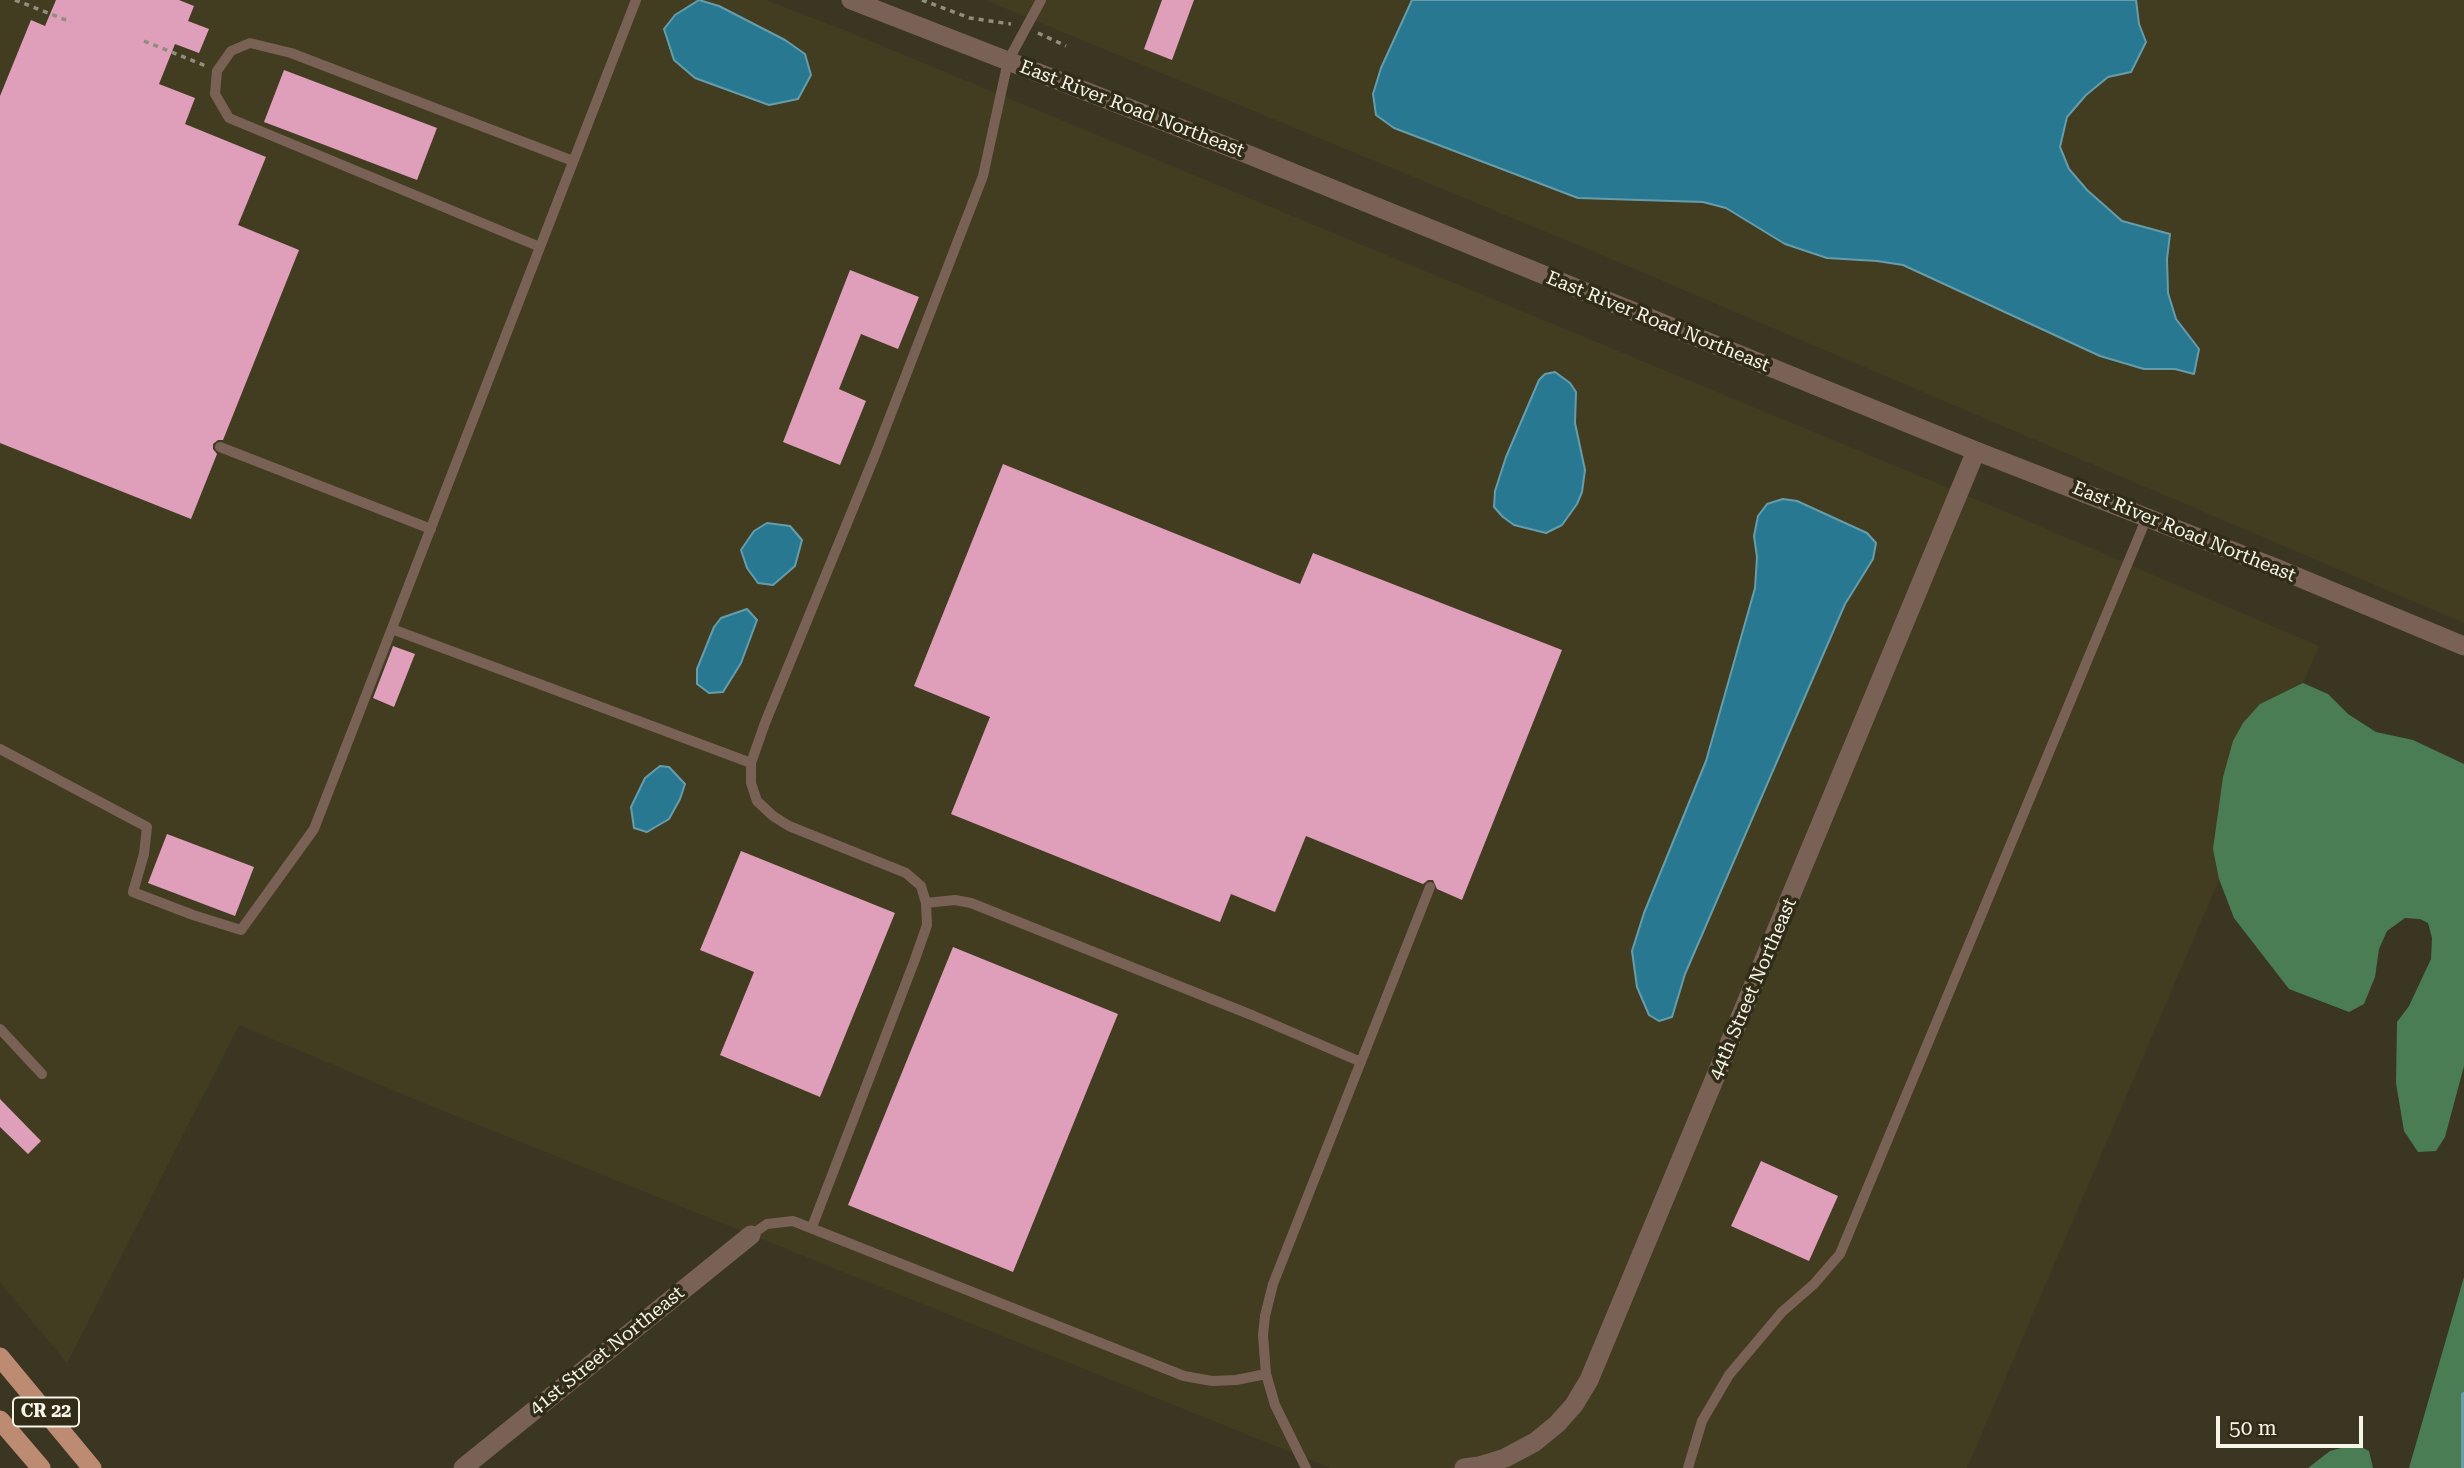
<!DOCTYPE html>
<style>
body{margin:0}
#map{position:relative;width:2464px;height:1468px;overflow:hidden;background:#3a3622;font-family:"Roboto Serif",serif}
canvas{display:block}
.scale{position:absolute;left:2216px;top:1416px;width:147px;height:32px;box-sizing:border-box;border:4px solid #f7f4e8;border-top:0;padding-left:9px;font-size:21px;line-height:24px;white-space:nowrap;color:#f7f4e8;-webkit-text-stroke:5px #302c18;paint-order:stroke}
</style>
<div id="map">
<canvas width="2464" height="1468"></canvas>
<div class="scale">50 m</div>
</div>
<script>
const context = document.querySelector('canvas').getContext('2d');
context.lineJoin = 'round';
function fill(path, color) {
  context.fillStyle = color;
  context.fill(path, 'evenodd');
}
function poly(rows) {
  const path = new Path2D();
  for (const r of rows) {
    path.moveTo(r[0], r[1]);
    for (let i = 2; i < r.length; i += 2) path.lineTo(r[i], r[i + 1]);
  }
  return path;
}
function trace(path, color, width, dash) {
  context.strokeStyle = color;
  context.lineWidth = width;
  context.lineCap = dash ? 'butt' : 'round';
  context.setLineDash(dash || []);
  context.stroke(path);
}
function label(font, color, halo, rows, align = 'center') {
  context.font = font + ' "Roboto Serif",serif';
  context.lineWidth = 7;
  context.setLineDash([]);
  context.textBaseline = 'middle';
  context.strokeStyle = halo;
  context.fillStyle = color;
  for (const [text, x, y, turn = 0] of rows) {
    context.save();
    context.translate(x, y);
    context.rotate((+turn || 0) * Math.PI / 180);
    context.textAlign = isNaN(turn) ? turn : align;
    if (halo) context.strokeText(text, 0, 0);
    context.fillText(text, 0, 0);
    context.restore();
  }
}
const built = poly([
 [0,0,766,0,844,30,2009,513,2319,646,1967,1468,1330,1468,414,1099,239,1025,67,1363,0,1282],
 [985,0,2464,0,2464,623,1590,250]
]);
const forest = poly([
 [2303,683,2328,694,2348,714,2376,732,2413,740,2464,764,2464,1066,2445,1137,2436,1151,2418,1152,2404,1131,2396,1083,2397,1022,2409,1006,2431,959,2432,938,2428,923,2420,919,2405,918,2387,931,2379,949,2375,977,2364,1004,2349,1012,2289,989,2234,918,2219,879,2213,849,2223,777,2233,741,2243,723,2260,704],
 [2464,1277,2464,1468,2409,1468],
 [2355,1444,2369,1451,2373,1468,2308,1468,2330,1451]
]);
const water = poly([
 [699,0,719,6,785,40,805,54,811,75,798,99,769,105,695,78,674,60,664,29,675,15,699,0],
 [1412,0,2136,0,2139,24,2146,42,2131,72,2108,77,2086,95,2067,117,2060,147,2069,169,2087,190,2122,221,2170,234,2167,259,2168,293,2176,319,2199,349,2194,374,2175,369,2144,369,2100,356,1903,265,1877,261,1827,258,1785,244,1726,208,1703,202,1578,198,1394,128,1376,115,1373,94,1381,68,1412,0],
 [1555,372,1570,383,1576,392,1575,423,1585,470,1582,492,1577,504,1562,525,1546,533,1514,525,1503,517,1494,507,1495,491,1506,457,1539,380,1545,374,1555,372],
 [1783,499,1797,501,1867,533,1876,543,1873,559,1845,604,1685,974,1672,1017,1659,1021,1649,1015,1637,987,1632,951,1644,913,1706,761,1755,588,1757,557,1754,536,1758,516,1767,504,1783,499],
 [767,523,790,526,802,540,795,566,773,585,758,583,747,568,741,550,754,531,767,523],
 [747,609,757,620,741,663,723,692,709,693,697,684,697,669,714,627,721,618,747,609],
 [660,766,669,767,685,784,680,799,669,819,647,832,634,828,631,807,645,778,660,766]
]);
const stream = poly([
 [2464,1468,2464,1395]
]);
const building = poly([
 [56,0,179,0,194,6,188,21,209,29,199,53,175,44,159,84,195,98,185,124,266,157,238,225,299,250,223,440,218,440,213,444,213,449,217,454,191,519,0,443,0,96,31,20,45,26],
 [1162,0,1194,0,1172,60,1144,49],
 [284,70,437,128,417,180,264,122],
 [850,270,919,297,898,349,861,334,839,389,866,401,840,465,783,442],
 [1003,464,1300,584,1313,553,1562,650,1462,900,1437,889,1433,880,1428,880,1423,884,1306,836,1275,912,1231,894,1220,922,951,814,990,717,914,686],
 [393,646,415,654,394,707,373,698],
 [167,834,254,867,235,916,148,883],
 [741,851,895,913,820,1097,720,1055,754,972,700,950],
 [953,947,1118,1014,1013,1272,848,1205],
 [0,1099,41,1141,28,1154,0,1127],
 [1761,1161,1838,1196,1809,1261,1731,1226]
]);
const path = poly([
 [15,0,71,22],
 [922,0,970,18,1011,24],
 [1038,33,1066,46],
 [144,41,206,66]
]);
const service = poly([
 [540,247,229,118,215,94,217,71,231,51,250,43,291,53,573,161],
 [220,447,431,529],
 [392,629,751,763],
 [0,749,147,827,144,854,133,892,193,915,241,930,314,829,636,0],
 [926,903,955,900,971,903,1254,1016,1361,1062],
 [0,1029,42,1074],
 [812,1227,914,962,927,925,926,903,921,886,906,873,789,826,773,816,757,801,751,783,751,763,765,723,875,455,983,176,1008,61,1041,0],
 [751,1235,767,1224,793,1221,1184,1376,1212,1381,1236,1380,1266,1374],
 [1306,1468,1275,1405,1266,1374,1263,1335,1265,1316,1273,1284,1430,887],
 [1688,1468,1702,1421,1729,1375,1782,1312,1814,1284,1840,1254,2147,517]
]);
const minor = poly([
 [463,1468,751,1235],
 [1464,1468,1479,1466,1505,1458,1535,1442,1557,1424,1574,1405,1589,1380,1976,451]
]);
const tertiary = poly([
 [851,0,1247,154,1976,451,2276,568,2464,646]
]);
const primary = poly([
 [0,1357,92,1468],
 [0,1420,41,1468]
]);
const shields = [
 [46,1412,66]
];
const shieldNames = [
 ["CR 22",46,1412]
];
const streetNames = [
 ["East River Road Northeast",1132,109,21],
 ["East River Road Northeast",1658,322,22],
 ["East River Road Northeast",2184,532,22],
 ["44th Street Northeast",1753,989,-67],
 ["41st Street Northeast",607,1351,-39]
];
fill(built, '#423c21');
fill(forest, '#4a7d53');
fill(water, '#287891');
trace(water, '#669dab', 2);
trace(stream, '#669dab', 6);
fill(building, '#df9eba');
trace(path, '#918e7e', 3.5, [5, 5]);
trace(service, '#7a6155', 10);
trace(minor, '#7a6155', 19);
trace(tertiary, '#7a6155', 19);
trace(primary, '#bd8a72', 19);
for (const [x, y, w] of shields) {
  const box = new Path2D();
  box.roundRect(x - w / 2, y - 14.5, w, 29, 5);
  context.fillStyle = '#302c18';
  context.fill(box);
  trace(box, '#f7f4e8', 2);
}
label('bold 18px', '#f7f4e8', null, shieldNames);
label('19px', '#f7f4e8', '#302c18', streetNames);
</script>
